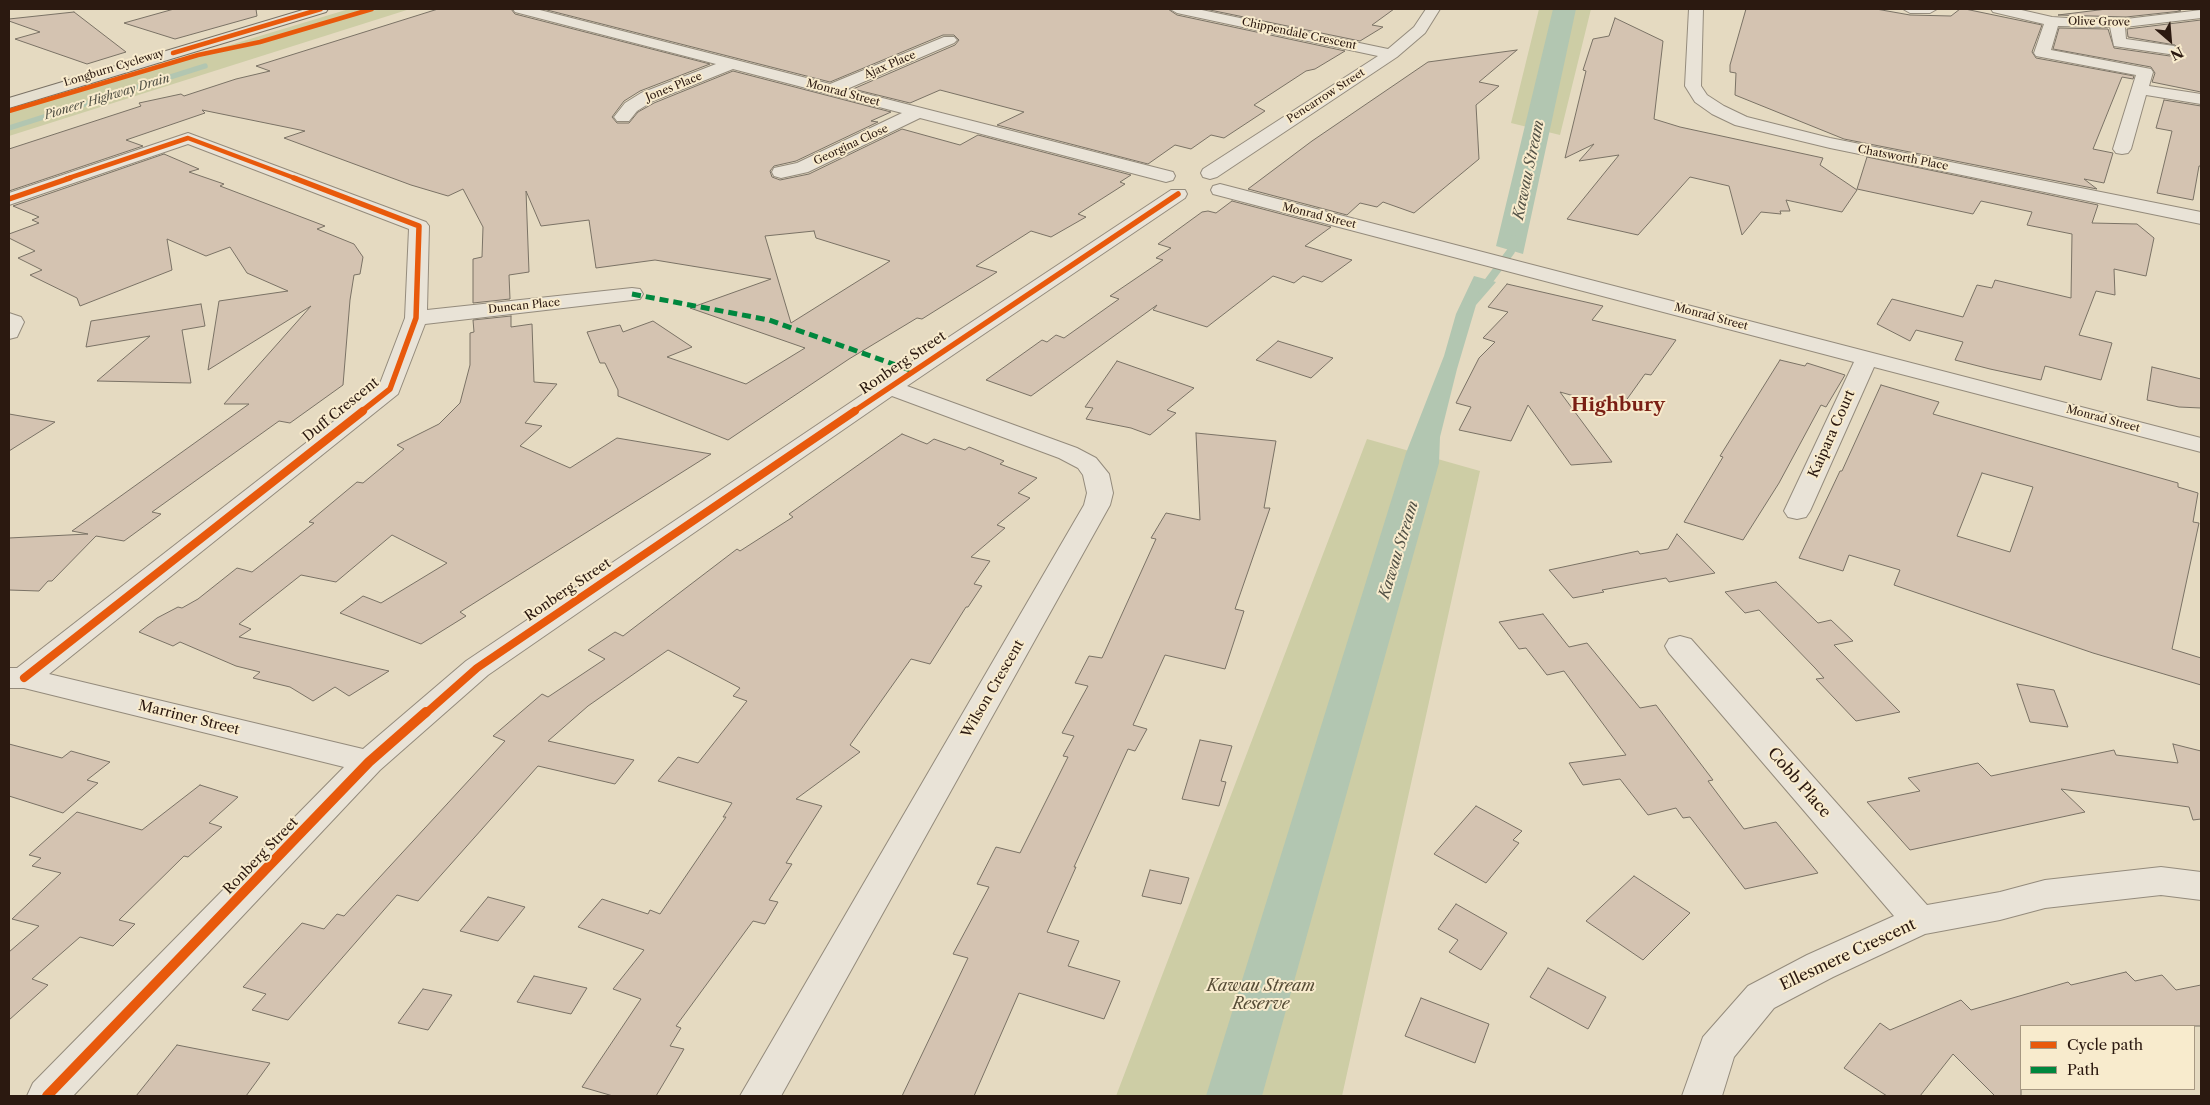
<!DOCTYPE html>
<style>
body{margin:0}
#map{position:relative;width:2210px;height:1105px;overflow:hidden;background:#e5dac1;font-family:"Libre Caslon Text",serif}
canvas{display:block}
.frame{position:absolute;inset:0;border:10px solid #2b1910;pointer-events:none}
.legend{position:absolute;left:2020px;top:1025px;width:175px;height:65px;box-sizing:border-box;background:#f8ebcd;border:1px solid #a69781;margin:0;padding:6px 9px;list-style:none;font-size:15px;color:#2b1910}
.legend li{display:flex;align-items:center;gap:10px;height:25px}
.legend b{width:25px;border:1px solid #a69781}
.north{position:absolute;left:2145px;top:15px;width:50px;height:50px;-webkit-text-stroke:4px #f8ebcd;paint-order:stroke;rotate:153deg;font-size:14px;font-weight:700;line-height:20px;text-align:center;color:#2b1910}
.north::after{content:'';display:block;margin:auto;width:18px;height:22px;background:#2b1910;clip-path:polygon(50% 0,100% 100%,50% 72%,0 100%)}
</style>
<div id="map">
<canvas width="2210" height="1105"></canvas>
<div class="frame"></div>
<ul class="legend">
<li><b style="height:6px;background:#e8590c"></b>Cycle path</li>
<li><b style="height:6px;background:#00873e"></b>Path</li>
</ul>
<div class="north">N</div>
</div>
<script>
const context = document.querySelector('canvas').getContext('2d');
context.lineJoin = 'round';
function fill(path, color) {
  context.fillStyle = color;
  context.fill(path, 'evenodd');
}
function poly(rows) {
  const path = new Path2D();
  for (const r of rows) {
    path.moveTo(r[0], r[1]);
    for (let i = 2; i < r.length; i += 2) path.lineTo(r[i], r[i + 1]);
  }
  return path;
}
function trace(path, color, width, dash) {
  context.strokeStyle = color;
  context.lineWidth = width;
  context.lineCap = dash ? 'butt' : 'round';
  context.setLineDash(dash || []);
  context.stroke(path);
}
function label(font, color, halo, rows, align = 'center') {
  context.font = font + ' "Libre Caslon Text",serif';
  context.lineWidth = 4;
  context.setLineDash([]);
  context.textBaseline = 'middle';
  context.strokeStyle = halo;
  context.fillStyle = color;
  for (const [text, x, y, turn = 0] of rows) {
    context.save();
    context.translate(x, y);
    context.rotate((+turn || 0) * Math.PI / 180);
    context.textAlign = isNaN(turn) ? turn : align;
    if (halo) context.strokeText(text, 0, 0);
    context.fillText(text, 0, 0);
    context.restore();
  }
}
const green = poly([
 [349,9,410,9,9,136,9,112],
 [1539,9,1591,9,1560,135,1511,123],
 [1367,439,1480,471,1342,1096,1116,1096]
]);
const water = poly([
 [1553,9,1576,9,1523,254,1496,246],
 [1474,276,1496,282,1476,305,1457,369,1440,437,1439,463,1262,1096,1206,1096,1406,453,1444,356,1456,314]
]);
const streamFar1 = poly([
 [9,128,205,66]
]);
const stream = poly([
 [1482,290,1511,251,1514,239]
]);
const building = poly([
 [174,9,256,9,257,16,175,39,124,23,174,9],
 [438,9,511,9,515,14,710,64,640,91,624,101,612,117,617,123,629,123,638,112,654,103,733,71,891,112,871,121,878,122,796,161,774,166,770,171,772,177,780,180,809,174,902,129,960,145,978,135,1131,175,1120,182,1125,184,1078,214,1086,217,1051,237,1031,231,976,266,997,272,922,319,917,318,849,359,728,440,618,396,618,390,605,363,600,363,587,332,620,325,623,332,653,321,692,347,667,357,746,384,805,348,690,308,771,279,655,260,596,268,589,220,541,226,526,191,529,272,509,275,510,299,473,303,473,259,482,257,483,227,463,189,448,196,411,185,284,138,305,131,202,110,205,113,126,140,143,146,9,191,9,149,141,106,139,103,181,94,184,96,236,79,270,71,256,66,438,9],
 [814,231,816,238,890,261,791,323,765,236,814,231],
 [543,9,1168,9,1177,15,1345,51,1315,69,1306,71,1254,105,1265,111,1224,138,1211,135,1191,149,1175,145,1148,164,997,125,1024,112,940,90,910,103,853,89,955,45,959,40,954,35,943,35,830,82,543,9],
 [1205,9,1394,9,1372,25,1383,27,1360,41,1205,9],
 [1746,9,1876,9,1910,15,1951,16,1960,9,1965,9,2042,25,2032,52,2036,58,2134,76,2133,79,2122,77,2093,149,2113,153,2104,183,2084,179,2097,189,1844,139,1735,95,1736,73,1730,72,1730,65,1746,9],
 [2107,9,2176,9,2181,11,2126,17,2058,15,2107,9],
 [74,12,126,52,87,64,15,39,40,32,9,21,9,19,74,12],
 [1615,18,1663,41,1654,119,1680,127,1823,158,1820,165,1857,190,1842,212,1786,200,1790,211,1780,211,1781,214,1761,212,1742,235,1729,186,1690,177,1638,235,1567,219,1619,155,1579,161,1594,144,1565,158,1586,71,1583,70,1593,39,1609,36,1615,18],
 [2201,20,2201,92,2152,82,2155,73,2151,67,2053,49,2059,28,2108,29,2114,48,2170,56,2178,50,2175,45,2128,37,2127,29,2201,20],
 [1517,50,1479,82,1499,86,1476,105,1479,159,1414,213,1383,202,1377,207,1360,203,1347,215,1248,189,1312,141,1428,62,1517,50],
 [2164,100,2201,106,2201,166,2199,166,2193,200,2157,193,2172,131,2156,128,2164,100],
 [164,154,199,169,189,172,224,184,220,186,325,226,317,229,354,244,363,257,360,274,354,275,350,300,343,385,290,423,279,421,152,512,161,514,124,541,96,536,52,581,48,581,39,591,9,590,9,538,88,534,72,531,249,404,224,404,311,306,208,370,219,301,288,291,247,273,230,247,206,256,167,239,172,270,80,306,77,298,30,275,42,270,18,258,35,251,9,238,9,234,39,223,32,220,39,217,13,206,164,154],
 [1867,157,2098,205,2092,223,2137,224,2154,238,2146,276,2114,269,2115,295,2096,291,2079,335,2112,343,2101,380,2045,366,2041,380,1990,369,1955,360,1963,342,1916,330,1910,341,1877,324,1892,299,1963,317,1977,285,1992,288,1995,280,2071,298,2072,234,2027,225,2032,212,1981,201,1973,214,1857,189,1867,157],
 [1232,201,1331,227,1305,246,1352,260,1322,282,1303,276,1294,283,1273,276,1207,327,1153,310,1157,305,1031,396,986,380,1042,340,1047,342,1056,335,1064,338,1119,299,1110,296,1163,260,1156,258,1171,248,1158,244,1202,212,1208,211,1216,213,1232,201],
 [1507,284,1603,306,1592,320,1676,340,1651,375,1645,374,1620,409,1560,392,1612,462,1571,465,1528,405,1511,441,1459,430,1471,407,1456,403,1479,358,1495,342,1483,338,1508,312,1488,307,1507,284],
 [201,304,205,326,182,330,191,383,97,381,150,336,86,347,91,321,201,304],
 [511,316,511,327,532,324,534,382,557,384,525,423,542,426,520,446,570,468,617,438,711,454,460,612,466,616,421,644,340,613,363,596,381,603,447,563,392,535,336,582,301,575,239,624,251,629,239,637,389,671,349,696,335,687,313,701,290,687,253,678,260,672,236,666,180,642,173,646,139,632,157,618,178,607,182,608,198,599,237,568,252,572,314,523,309,522,357,482,363,483,404,449,397,445,439,424,460,403,470,365,470,333,474,332,473,320,511,316],
 [1278,341,1333,358,1311,378,1256,360,1278,341],
 [1780,360,1805,366,1807,363,1845,375,1826,407,1821,405,1779,483,1743,540,1684,522,1723,457,1720,456,1780,360],
 [1117,361,1194,388,1167,410,1176,413,1150,435,1131,428,1086,419,1093,408,1085,407,1117,361],
 [2152,367,2201,379,2201,408,2179,407,2147,400,2152,367],
 [1881,385,1939,402,1933,414,2178,483,2178,487,2198,493,2193,522,2199,523,2172,649,2201,658,2201,685,2093,653,1894,585,1900,570,1849,555,1843,571,1799,558,1840,471,1842,471,1881,385],
 [1982,473,2033,487,2010,552,1957,536,1982,473],
 [9,414,55,422,9,451,9,414],
 [1196,433,1276,441,1264,508,1270,508,1235,609,1244,611,1225,669,1165,655,1133,725,1147,729,1135,751,1128,749,1074,867,1076,867,1047,932,1079,941,1068,966,1120,981,1104,1019,1019,993,974,1096,902,1096,968,958,953,954,989,887,977,884,996,847,1020,853,1068,757,1063,756,1074,736,1062,733,1088,686,1075,683,1089,656,1102,658,1156,539,1151,538,1166,513,1200,520,1196,433],
 [902,434,927,444,934,439,965,450,969,447,1004,461,1000,464,1037,478,1018,493,1030,498,997,525,1005,528,971,557,990,561,974,584,982,586,968,607,966,607,930,664,911,659,850,745,860,752,796,799,822,806,786,863,792,864,769,900,778,902,765,924,753,921,676,1026,681,1028,670,1046,684,1049,656,1096,613,1096,582,1087,641,999,613,989,644,950,578,927,602,899,648,914,650,910,660,914,726,817,723,817,732,803,658,781,678,757,698,763,747,701,733,696,740,688,668,650,588,706,548,741,634,760,615,784,538,766,418,901,397,895,288,1020,252,1010,266,994,243,987,302,923,324,929,337,914,344,916,505,741,493,736,542,694,548,697,605,659,588,650,615,632,623,636,737,549,740,551,793,517,789,514,902,434],
 [1677,534,1715,573,1669,582,1666,578,1602,590,1604,592,1573,598,1549,570,1638,551,1640,554,1668,549,1677,534],
 [1776,582,1818,623,1831,620,1853,641,1834,645,1900,712,1856,721,1816,679,1824,678,1815,668,1759,610,1745,613,1725,592,1776,582],
 [1543,614,1569,647,1587,643,1640,708,1656,705,1713,780,1708,781,1744,829,1776,822,1818,873,1745,889,1690,817,1683,818,1676,808,1648,815,1620,779,1583,785,1569,763,1626,755,1564,671,1547,675,1526,648,1519,649,1499,622,1543,614],
 [2017,684,2054,690,2068,727,2030,722,2017,684],
 [1200,740,1232,746,1221,781,1226,782,1219,806,1182,799,1200,740],
 [9,744,62,758,71,751,110,762,87,780,98,783,63,813,9,796,9,744],
 [2173,744,2201,751,2201,819,2193,820,2189,807,2061,789,2085,812,1910,850,1867,802,1920,791,1908,778,1978,763,1991,776,2114,750,2116,755,2178,763,2173,744],
 [200,785,238,797,209,823,222,827,188,857,184,856,119,920,135,924,113,946,80,937,32,979,48,985,9,1020,9,952,39,926,12,919,61,873,32,866,41,858,29,855,77,812,142,830,200,785],
 [1476,806,1522,831,1513,840,1519,843,1486,883,1434,854,1476,806],
 [1150,870,1189,878,1181,904,1142,896,1150,870],
 [1634,876,1690,913,1643,960,1586,921,1634,876],
 [488,897,525,907,498,941,460,931,488,897],
 [1456,904,1507,933,1481,970,1449,952,1458,940,1438,929,1456,904],
 [1548,968,1606,997,1588,1029,1530,997,1548,968],
 [2126,972,2135,981,2162,975,2176,990,2201,985,2201,1026,2021,1026,2021,1096,1995,1096,1953,1054,1920,1096,1887,1096,1844,1068,1880,1023,1890,1030,1961,1000,1971,1010,2068,982,2071,985,2126,972],
 [534,976,587,988,571,1014,517,1002,534,976],
 [423,989,452,995,428,1030,398,1023,423,989],
 [1421,998,1489,1024,1475,1063,1405,1036,1421,998],
 [177,1045,233,1056,270,1063,246,1096,136,1096,177,1045]
]);
const minor = poly([
 [513,9,536,9,830,84,944,37,954,37,957,40,954,43,847,89,1173,172,1175,176,1173,180,1166,182,920,118,808,172,781,178,774,176,772,172,774,168,797,163,902,113,733,69,653,101,637,111,629,121,617,121,614,117,625,103,641,93,716,64,515,12,513,9],
 [1170,9,1197,9,1388,49,1414,27,1426,9,1440,9,1425,33,1397,57,1217,177,1210,179,1203,177,1201,173,1203,169,1378,56,1177,13,1170,9],
 [1689,9,1703,9,1701,86,1707,95,1724,106,1747,117,1830,138,2201,212,2201,224,1830,148,1735,125,1712,114,1695,102,1685,86,1689,9],
 [1903,9,1937,9,1930,13,1910,13,1903,9],
 [1991,9,2017,9,2052,17,2082,19,2126,19,2201,10,2201,18,2125,27,2126,39,2174,46,2177,49,2174,52,2169,54,2114,46,2110,27,2058,26,2051,50,2151,69,2153,72,2149,86,2201,94,2201,104,2146,95,2131,149,2128,153,2122,154,2116,153,2113,149,2136,75,2036,56,2034,53,2044,24,1993,12,1991,9],
 [188,133,426,222,429,226,427,310,632,288,640,289,643,294,640,299,632,300,425,324,398,394,49,674,363,749,466,661,881,382,1171,190,1185,190,1187,194,1185,198,907,386,1077,448,1096,458,1109,474,1113,493,1110,505,781,1096,740,1096,1084,505,1087,493,1083,475,1078,468,1059,458,892,396,488,675,380,770,73,1096,27,1096,33,1083,344,767,24,688,9,688,9,668,17,668,379,386,405,318,409,229,188,144,9,205,9,193,188,133],
 [1220,184,2201,438,2201,452,1874,367,1810,511,1806,517,1797,519,1788,517,1784,511,1854,362,1213,194,1211,190,1213,186,1220,184],
 [9,313,21,317,24,322,17,337,9,339,9,313],
 [1680,636,1691,639,1927,905,2000,892,2045,880,2161,867,2201,872,2201,900,2161,895,2045,908,2000,920,1925,934,1833,977,1774,1008,1734,1057,1722,1096,1682,1096,1703,1037,1748,986,1807,955,1894,916,1669,653,1665,646,1669,639,1680,636]
]);
const major = poly([
 [306,9,328,9,326,12,9,108,9,98,306,9]
]);
const quiet = poly([
 [632,294,769,320,913,371]
]);
const cyclewayFar3 = poly([
 [173,53,321,9],
 [9,111,198,55,260,42,372,9],
 [66,179,188,138,297,179]
]);
const cyclewayFar2 = poly([
 [294,178,419,226,416,318,390,389,361,412],
 [9,199,70,178],
 [853,412,1178,194]
]);
const cyclewayFar1 = poly([
 [24,678,363,411],
 [425,714,477,668,855,411]
]);
const cycleway = poly([
 [47,1096,369,762,426,712]
]);
const farStreetnames = [
 ["Olive Grove",2099,22,1],
 ["Chippendale Crescent",1299,34,12],
 ["Ajax Place",890,65,-23],
 ["Longburn Cycleway",114,68,-17],
 ["Jones Place",674,87,-22],
 ["Monrad Street",843,93,15],
 ["Pencarrow Street",1326,96,-33],
 ["Georgina Close",851,145,-25],
 ["Chatsworth Place",1903,158,11],
 ["Monrad Street",1319,216,14],
 ["Duncan Place",524,306,-6],
 ["Monrad Street",1711,317,15],
 ["Monrad Street",2103,419,15]
];
const farWaternames = [
 ["Pioneer Highway Drain",107,97,-17]
];
const streetNames = [
 ["Ronberg Street",903,363,-34],
 ["Duff Crescent",341,410,-39],
 ["Kaipara Court",1832,434,-66],
 ["Ronberg Street",568,590,-34],
 ["Wilson Crescent",993,689,-60],
 ["Marriner Street",189,718,14],
 ["Ronberg Street",261,856,-46]
];
const waterNames = [
 ["Kawau Stream",1529,170,-78],
 ["Kawau Stream",1399,550,-73]
];
const nearStreetnames = [
 ["Cobb Place",1799,783,49],
 ["Ellesmere Crescent",1848,955,-25]
];
const nearParknames = [
 ["Kawau Stream",1261,986],
 ["Reserve",1261,1004]
];
const districtNames = [
 ["Highbury",1618,406]
];
fill(green, '#cdcda5');
fill(water, '#b2c6b1');
trace(streamFar1, '#b2c6b1', 5.5);
trace(stream, '#b2c6b1', 8);
fill(building, '#d4c3b1');
trace(building, '#7a7265', 1);
trace(minor, '#948b7c', 2);
trace(major, '#7a7265', 2);
fill(minor, '#e9e3d7');
fill(major, '#e5dfd0');
trace(quiet, '#00873e', 5, [9, 5]);
trace(cyclewayFar3, '#e8590c', 4.5);
trace(cyclewayFar2, '#e8590c', 5.5);
trace(cyclewayFar1, '#e8590c', 8);
trace(cycleway, '#e8590c', 10);
label('11px', '#2b1910', '#f8ebcd', farStreetnames);
label('italic 12px', '#535246', '#f8ebcd', farWaternames);
label('14px', '#2b1910', '#f8ebcd', streetNames);
label('italic 15px', '#535246', '#f8ebcd', waterNames);
label('16px', '#2b1910', '#f8ebcd', nearStreetnames);
label('italic 16px', '#564c36', '#f8ebcd', nearParknames);
label('bold 19px', '#7a1f14', '#f8ebcd', districtNames);
</script>
